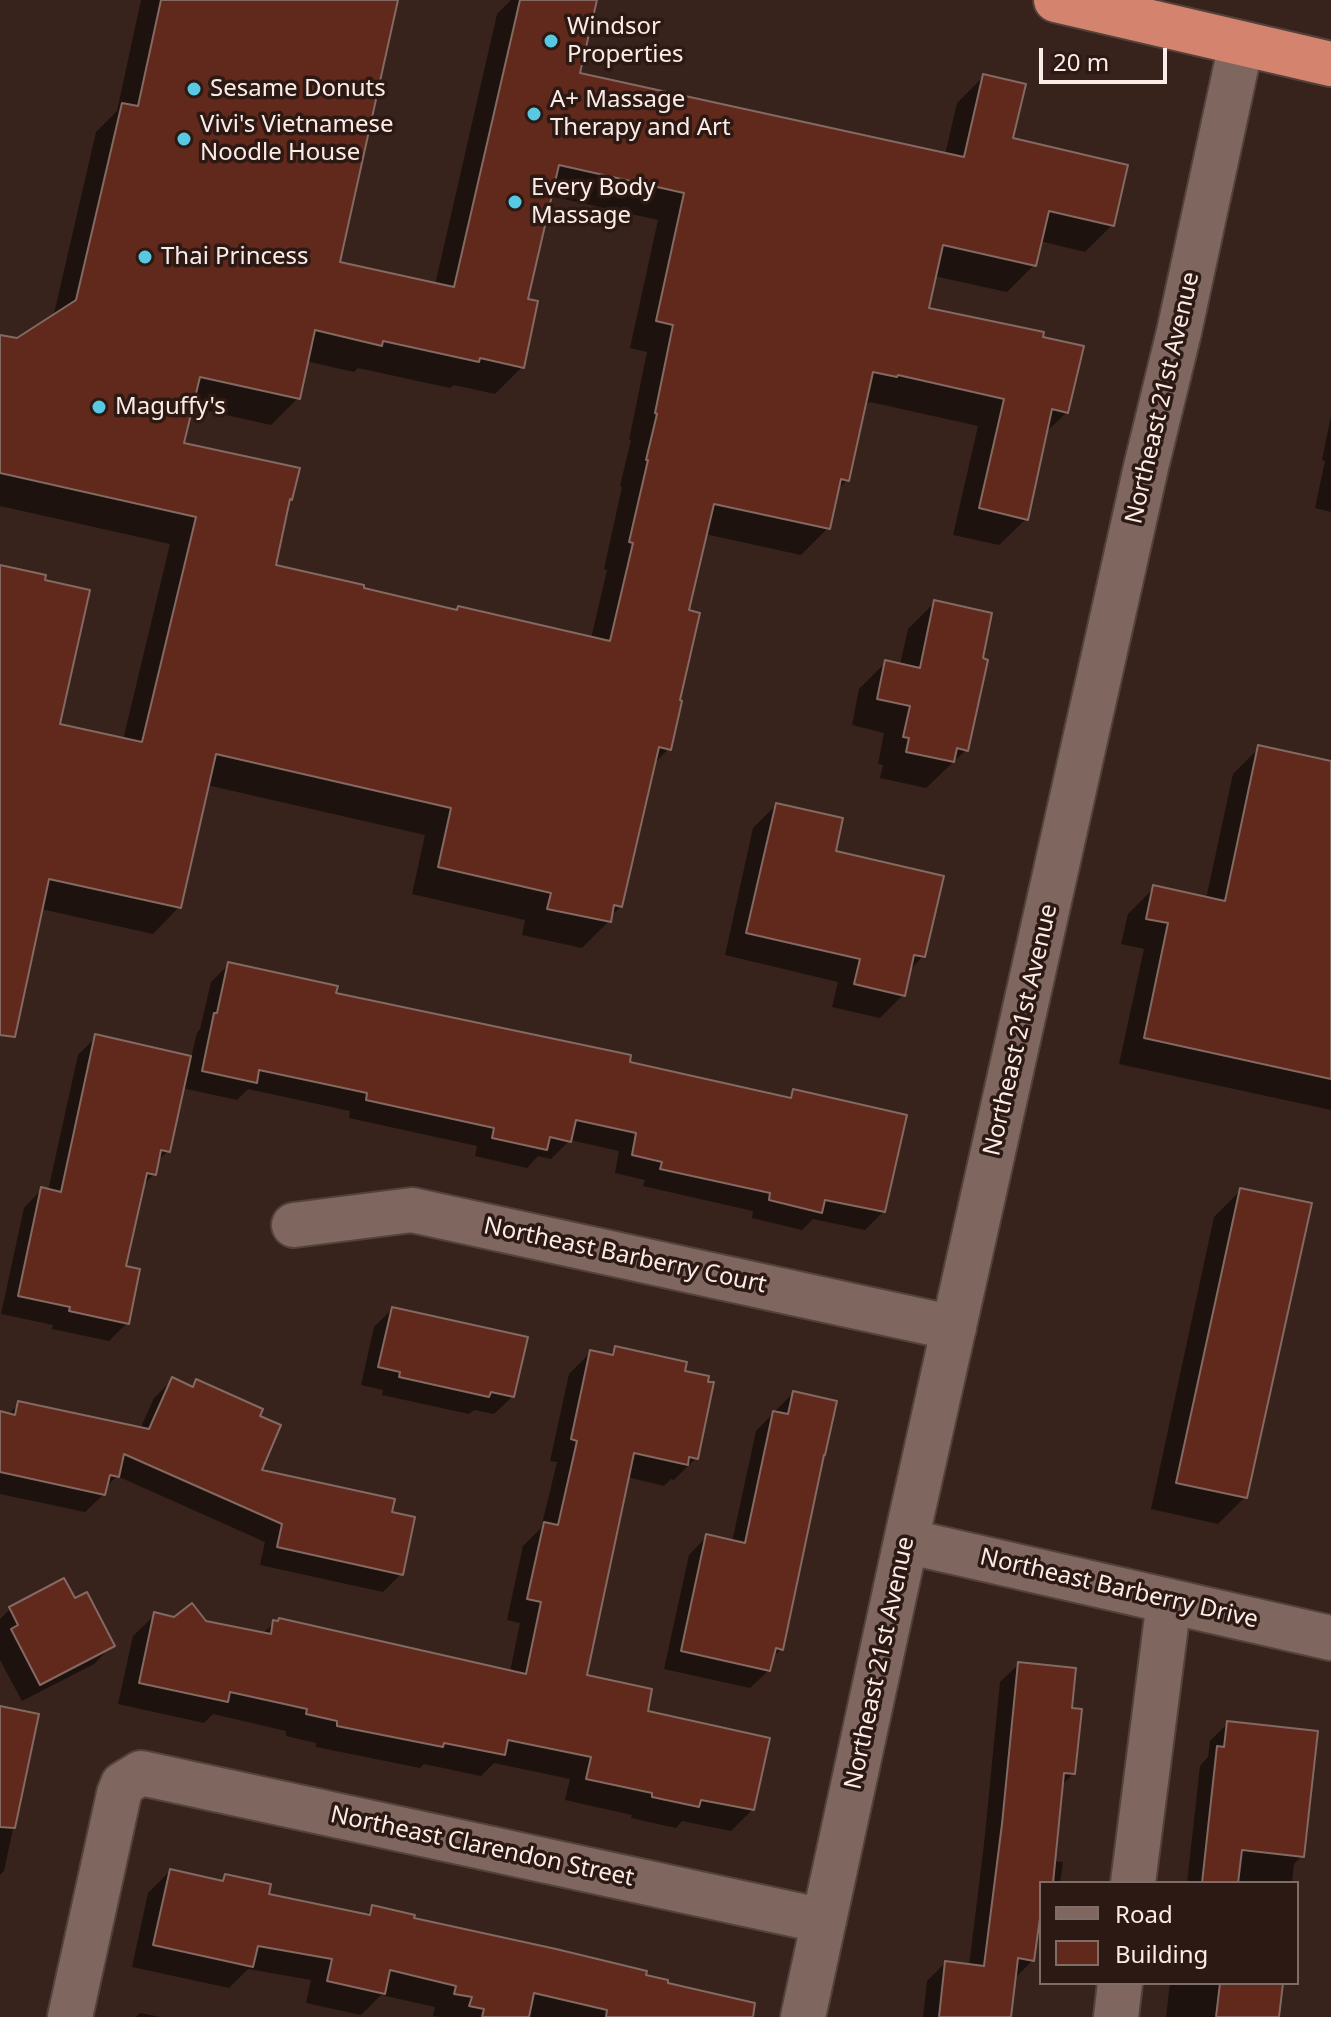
<!DOCTYPE html>
<style>
body{margin:0}
#map{position:relative;width:1331px;height:2017px;overflow:hidden;background:#37221c;font-family:"Noto Sans",sans-serif}
canvas{display:block}
.legend{position:absolute;left:1039px;top:1881px;width:260px;height:104px;box-sizing:border-box;background:#2d1913;border:2px solid #7f6d68;margin:0;padding:10px 14px;list-style:none;font-size:24px;color:#fbece8}
.legend li{display:flex;align-items:center;gap:16px;height:40px}
.legend b{width:40px;border:2px solid #7f6d68}
.scale{position:absolute;left:1039px;top:48px;width:128px;height:36px;box-sizing:border-box;border:4px solid #fbece8;border-top:0;padding-left:10px;font-size:24px;line-height:28px;white-space:nowrap;color:#fbece8;-webkit-text-stroke:6px #2d1913;paint-order:stroke}
</style>
<div id="map">
<canvas width="1331" height="2017"></canvas>
<ul class="legend">
<li><b style="height:10px;background:#7f665f"></b>Road</li>
<li><b style="height:22px;background:#60291b"></b>Building</li>
</ul>
<div class="scale">20 m</div>
</div>
<script>
const context = document.querySelector('canvas').getContext('2d');
context.lineJoin = 'round';
function fill(path, color) {
  context.fillStyle = color;
  context.fill(path, 'evenodd');
}
function poly(rows) {
  const path = new Path2D();
  for (const r of rows) {
    path.moveTo(r[0], r[1]);
    for (let i = 2; i < r.length; i += 2) path.lineTo(r[i], r[i + 1]);
  }
  return path;
}
function trace(path, color, width, dash) {
  context.strokeStyle = color;
  context.lineWidth = width;
  context.lineCap = dash ? 'butt' : 'round';
  context.setLineDash(dash || []);
  context.stroke(path);
}
function label(font, color, halo, rows, align = 'center') {
  context.font = font + ' "Noto Sans",sans-serif';
  context.lineWidth = 7;
  context.setLineDash([]);
  context.textBaseline = 'middle';
  context.strokeStyle = halo;
  context.fillStyle = color;
  for (const [text, x, y, turn = 0] of rows) {
    context.save();
    context.translate(x, y);
    context.rotate((+turn || 0) * Math.PI / 180);
    context.textAlign = isNaN(turn) ? turn : align;
    if (halo) context.strokeText(text, 0, 0);
    context.fillText(text, 0, 0);
    context.restore();
  }
}
const shadow = poly([
 [141,0,396,0,338,263,435,285,497,14,511,0,578,0,578,74,945,155,957,103,984,76,1011,140,1112,225,1085,252,1040,241,1034,265,1007,292,934,276,927,309,1067,412,1044,434,1026,519,999,545,953,535,978,426,870,402,869,403,865,402,847,480,836,491,828,528,801,555,705,534,686,612,669,748,653,765,621,906,610,917,609,921,582,948,522,935,525,920,412,894,425,835,207,785,179,907,153,934,41,909,0,1012,0,567,57,725,123,740,170,544,0,506,0,337,17,341,53,318,96,132,117,111],
 [550,196,658,220,630,348,647,352,629,440,631,440,620,486,622,487,604,569,607,570,591,639,458,608,455,611,361,589,273,566,287,502,291,499,181,444,190,407,271,425,298,398,306,361,354,372,358,368,450,388,454,385,495,394,522,367,526,300],
 [1331,416,1331,512,1315,508,1325,461,1322,460],
 [935,602,966,750,926,788,880,778,883,765,878,764,884,733,852,725,859,689,886,662,900,665,908,629],
 [1259,748,1331,765,1331,1110,1119,1064,1144,949,1121,944,1128,914,1154,888,1206,899,1233,774],
 [776,805,833,853,923,956,909,971,903,995,880,1018,832,1007,838,982,725,955,753,828],
 [229,964,334,994,627,1063,786,1099,794,1091,883,1212,865,1230,813,1219,802,1230,752,1218,753,1211,643,1186,645,1180,615,1173,619,1151,570,1140,551,1159,538,1156,527,1168,475,1156,477,1146,349,1118,350,1111,248,1089,237,1100,182,1088,168,1151,156,1162,154,1174,142,1186,124,1267,127,1323,109,1341,52,1329,53,1325,1,1314,24,1208,42,1189,48,1191,78,1055,96,1037,191,1058,197,1033,200,1029,211,982],
 [1241,1190,1245,1497,1218,1524,1151,1509,1214,1217],
 [392,1309,513,1396,494,1414,474,1410,469,1414,382,1395,383,1390,361,1385,374,1327],
 [616,1348,683,1372,696,1458,674,1480,671,1479,664,1486,627,1477,584,1677,645,1713,753,1809,731,1831,682,1821,676,1828,631,1818,632,1815,565,1800,570,1779,494,1763,481,1776,424,1764,420,1768,316,1747,316,1743,286,1736,286,1731,213,1714,204,1723,118,1704,133,1636,155,1615,262,1634,274,1623,510,1672,520,1623,507,1620,523,1546,541,1528,557,1462,550,1461,569,1374,591,1352,608,1356],
 [172,1380,191,1388,197,1382,257,1417,259,1471,390,1513,401,1574,383,1592,260,1565,265,1542,117,1476,105,1488,104,1494,85,1512,0,1494,0,1414,8,1415,19,1404,140,1429,154,1398],
 [793,1393,781,1649,771,1659,769,1670,750,1688,664,1669,689,1555,707,1536,732,1542,756,1431],
 [74,1600,112,1645,94,1664,22,1701,0,1660,0,1619,11,1608],
 [1019,1664,1070,1710,1073,1774,1061,1786,1053,1861,1063,1862,1060,1883,1041,1883,1041,1934,1035,1940,1033,1960,1014,1979,1009,2017,923,2017,927,1981,945,1963,969,1966,984,1844,1000,1682],
 [0,1708,37,1716,4,1871,0,1875],
 [1228,1723,1302,1856,1294,1864,1292,1883,1187,1883,1200,1766,1208,1757,1210,1741],
 [170,1871,220,1882,226,1877,267,1895,364,1916,373,1908,412,1920,643,1977,710,2017,441,2017,433,2016,435,2007,381,1995,361,2015,306,2003,311,1980,248,1969,229,1988,132,1967,148,1893],
 [1170,1983,1281,1983,1277,2017,1166,2017],
 [140,2013,160,2017,136,2017]
]);
const building = poly([
 [161,0,398,0,340,262,454,287,520,0,597,0,580,73,964,157,983,74,1026,84,1013,138,1128,165,1114,226,1049,211,1036,266,943,245,929,308,1044,332,1043,337,1084,346,1068,413,1052,409,1028,520,979,508,1004,399,898,375,897,377,873,372,849,481,841,479,830,529,714,504,689,610,700,613,680,700,682,701,671,750,659,747,622,907,614,905,611,922,547,909,551,893,438,867,451,808,216,754,181,908,49,879,15,1037,0,1035,0,565,46,575,45,580,90,590,60,724,142,742,196,517,0,473,0,335,17,338,76,300,122,103,138,106,161,0],
 [559,165,684,193,656,321,673,325,655,413,657,414,646,460,648,460,629,542,633,543,610,641,458,606,457,610,364,588,364,585,276,565,290,499,292,500,300,468,184,443,200,377,300,399,315,330,382,346,383,341,479,362,480,358,524,368,538,301,528,299,559,165],
 [934,600,992,613,983,658,988,660,968,751,957,748,954,762,906,752,909,738,903,737,910,706,877,699,885,660,920,668,934,600],
 [1258,745,1331,761,1331,1079,1144,1038,1168,923,1146,919,1153,885,1225,901,1258,745],
 [776,803,843,818,836,851,944,876,925,957,914,955,905,996,854,984,860,959,746,933,776,803],
 [228,962,338,986,336,993,631,1055,630,1062,791,1098,793,1089,907,1115,885,1212,825,1200,822,1213,769,1200,770,1193,660,1169,662,1162,632,1155,636,1133,576,1120,571,1142,550,1137,547,1150,492,1138,494,1128,366,1100,367,1093,259,1070,257,1083,202,1071,214,1013,217,1013,228,962],
 [95,1034,191,1056,170,1152,161,1150,156,1175,147,1173,126,1266,140,1269,129,1324,69,1311,70,1307,18,1296,41,1187,61,1192,95,1034],
 [1240,1188,1312,1203,1247,1498,1176,1483,1240,1188],
 [392,1307,528,1337,514,1397,491,1392,489,1397,399,1377,400,1372,378,1367,392,1307],
 [615,1346,687,1362,685,1371,709,1376,708,1382,714,1382,698,1459,689,1457,688,1465,634,1453,587,1675,652,1689,648,1711,770,1738,754,1810,701,1800,699,1807,652,1797,652,1793,586,1779,591,1757,508,1740,505,1755,444,1743,443,1747,337,1726,337,1721,306,1714,307,1709,230,1692,228,1702,139,1683,154,1612,174,1617,192,1603,206,1621,271,1634,273,1620,278,1621,279,1618,526,1674,541,1602,527,1599,544,1522,558,1525,577,1441,571,1439,590,1350,613,1355,615,1346],
 [172,1377,193,1387,196,1379,263,1409,260,1416,281,1425,262,1470,395,1499,392,1512,415,1517,403,1575,277,1547,282,1524,124,1454,119,1477,110,1475,105,1495,0,1472,0,1411,15,1415,18,1401,149,1429,172,1377],
 [793,1391,837,1401,825,1455,824,1455,783,1650,776,1648,770,1671,681,1651,706,1534,745,1543,773,1411,788,1414,793,1391],
 [64,1578,75,1598,87,1592,115,1646,40,1685,11,1629,18,1625,9,1607,64,1578],
 [1018,1662,1076,1668,1072,1708,1082,1709,1075,1774,1064,1773,1053,1883,1041,1883,1041,1911,1034,1961,1018,1958,1011,2017,939,2017,945,1961,984,1966,1002,1824,1018,1662],
 [0,1706,39,1714,15,1828,0,1827,0,1706],
 [1227,1721,1318,1731,1304,1857,1242,1850,1238,1883,1202,1883,1217,1746,1224,1747,1227,1721],
 [170,1869,223,1881,225,1874,271,1884,269,1894,370,1915,372,1905,415,1915,414,1918,556,1949,647,1971,646,1975,668,1980,668,1983,755,2003,753,2017,606,2017,607,2010,534,1993,529,2017,482,2017,484,2009,469,2006,472,1997,454,1994,456,1986,390,1970,385,1994,327,1981,332,1959,258,1946,253,1967,153,1945,170,1869],
 [1220,1983,1283,1983,1279,2017,1216,2017,1220,1983]
]);
const minor = poly([
 [294,1225,412,1210,954,1328],
 [906,1541,1331,1638],
 [1133,1883,1169,1601],
 [70,2017,119,1794,123,1784,141,1773,824,1921],
 [803,2017,906,1541,1146,467,1179,332,1241,44],
 [1116,2017,1120,1983]
]);
const highway = poly([
 [1056,0,1331,64]
]);
const markers = [
 [551,41,8,"#58c9e3"],
 [194,89,8,"#58c9e3"],
 [534,114,8,"#58c9e3"],
 [184,139,8,"#58c9e3"],
 [515,202,8,"#58c9e3"],
 [145,257,8,"#58c9e3"],
 [99,407,8,"#58c9e3"]
];
const poiNames = [
 ["Windsor",567,27],
 ["Properties",567,55],
 ["Sesame Donuts",210,89],
 ["A+ Massage",550,100],
 ["Therapy and Art",550,128],
 ["Vivi's Vietnamese",200,125],
 ["Noodle House",200,153],
 ["Every Body",531,188],
 ["Massage",531,216],
 ["Thai Princess",161,257],
 ["Maguffy's",115,407]
];
const streetNames = [
 ["Northeast 21st Avenue",1163,398,-77],
 ["Northeast 21st Avenue",1021,1030,-77],
 ["Northeast Barberry Court",625,1256,12],
 ["Northeast Barberry Drive",1119,1589,13],
 ["Northeast 21st Avenue",880,1663,-78],
 ["Northeast Clarendon Street",482,1847,12]
];
fill(shadow, '#0007');
fill(building, '#60291b');
trace(building, '#836962', 2);
trace(minor, '#53413c', 48);
trace(highway, '#53413c', 48);
trace(minor, '#7f665f', 44);
trace(highway, '#d4836e', 44);
for (const [x, y, r, color] of markers) {
  const dot = new Path2D();
  dot.arc(x, y, r, 0, 2 * Math.PI);
  context.fillStyle = color;
  context.fill(dot);
  trace(dot, '#2d1913', 3);
}
label('24px', '#fbece8', '#2d1913', poiNames, 'left');
label('24px', '#fbece8', '#2d1913', streetNames);
</script>
